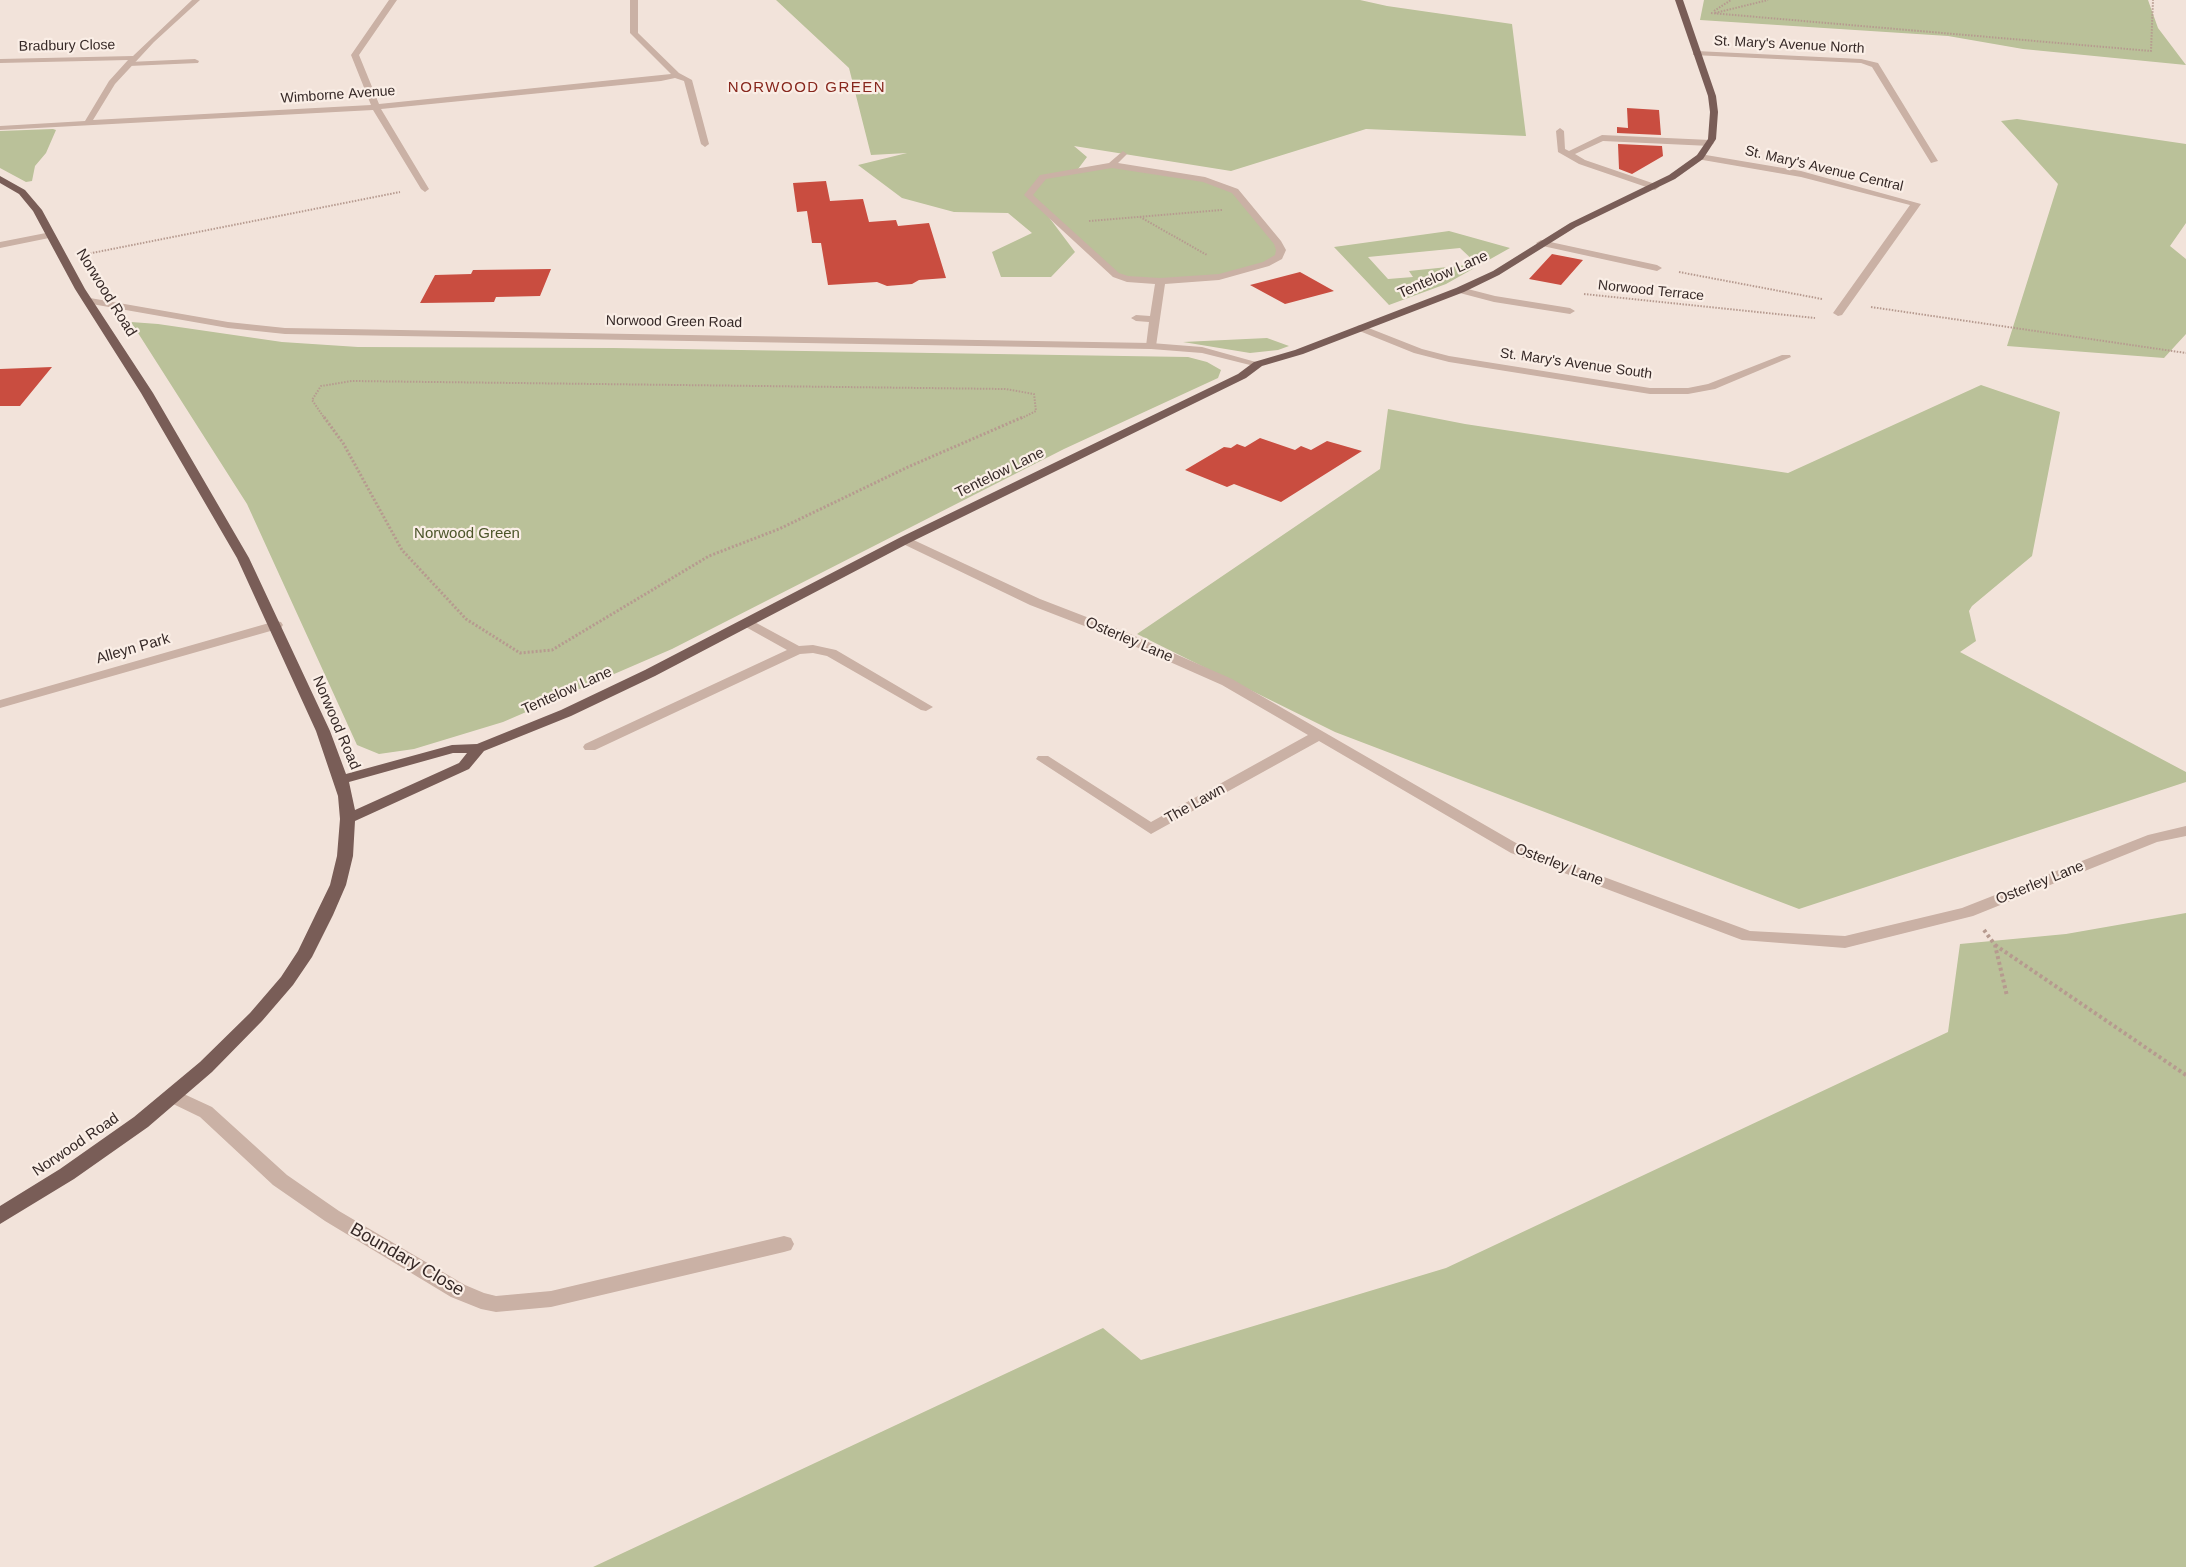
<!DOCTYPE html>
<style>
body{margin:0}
canvas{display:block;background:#f2e3da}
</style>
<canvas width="2186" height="1567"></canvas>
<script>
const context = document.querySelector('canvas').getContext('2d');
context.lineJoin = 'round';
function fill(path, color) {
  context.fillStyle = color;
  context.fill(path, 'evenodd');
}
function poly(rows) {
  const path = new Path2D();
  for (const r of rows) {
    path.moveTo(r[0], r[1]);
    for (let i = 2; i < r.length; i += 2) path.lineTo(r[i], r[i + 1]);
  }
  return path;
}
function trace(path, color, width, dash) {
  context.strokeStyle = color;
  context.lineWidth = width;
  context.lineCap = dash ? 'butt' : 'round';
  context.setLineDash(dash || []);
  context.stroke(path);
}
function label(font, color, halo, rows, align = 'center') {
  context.font = font + ' Arial,sans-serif';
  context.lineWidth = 4.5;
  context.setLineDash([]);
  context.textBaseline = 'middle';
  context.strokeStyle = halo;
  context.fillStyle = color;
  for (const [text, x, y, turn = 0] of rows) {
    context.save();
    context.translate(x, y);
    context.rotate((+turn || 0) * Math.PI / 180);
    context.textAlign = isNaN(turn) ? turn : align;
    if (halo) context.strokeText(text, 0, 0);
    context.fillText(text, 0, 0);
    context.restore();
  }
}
const green = poly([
 [776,0,1360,0,1387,6,1512,24,1526,136,1366,129,1231,171,1074,146,1087,157,1078,169,1112,165,1205,180,1235,191,1278,243,1279,257,1238,273,1160,281,1116,275,1042,208,1075,252,1051,277,1001,277,992,252,1032,233,1008,213,954,212,902,198,858,165,907,153,871,155,849,68],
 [1704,0,2148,0,2158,28,2186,65,2023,49,1948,36,1700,20],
 [2017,119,2186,144,2186,223,2170,246,2186,259,2186,334,2164,358,2007,346,2058,184,2001,121],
 [53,129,56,130,46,153,35,166,32,181,26,182,0,168,0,131],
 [1449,231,1510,248,1446,284,1389,305,1334,247],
 [1460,248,1477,264,1409,271,1413,277,1388,279,1368,257],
 [131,322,158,324,282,342,358,347,613,348,1188,357,1207,362,1221,370,1218,378,1064,449,672,649,503,722,414,749,379,754,357,745,247,504],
 [1267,338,1289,346,1278,350,1250,353,1183,342],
 [1981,385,2060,412,2032,556,1972,606,1969,611,1976,641,1960,652,2186,772,2186,782,1799,909,1335,732,1137,634,1380,469,1388,409,1465,424,1788,473],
 [2186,913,2186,1567,593,1567,1103,1328,1141,1360,1446,1268,1948,1032,1960,944,2066,934]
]);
const building = poly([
 [1627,108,1659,110,1661,135,1617,133,1617,127,1628,128],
 [1618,144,1662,146,1663,156,1632,174,1619,169],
 [826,181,830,201,863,199,869,222,896,220,898,226,929,223,946,278,919,280,912,284,887,286,877,282,828,285,821,243,812,243,807,211,797,212,793,183],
 [1552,254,1583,260,1561,285,1529,279],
 [551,269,540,296,496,297,494,302,420,303,435,275,471,274,473,270],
 [1300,272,1334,291,1285,304,1250,285],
 [52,367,20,406,0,406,0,369],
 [1260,438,1295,450,1301,446,1311,450,1327,441,1362,451,1281,502,1234,484,1227,487,1185,470,1224,447,1231,448,1237,444,1245,447]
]);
const pathFar2 = poly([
 [1714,11,1731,0],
 [1711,13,2151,51,2153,0],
 [1715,13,1768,0],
 [1140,217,1207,255],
 [1089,221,1222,210],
 [87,254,400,192],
 [1679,272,1822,299],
 [1584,294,1815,318],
 [1871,307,2186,353],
 [325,419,312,400,321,386,352,381,1005,389,1034,394,1036,411,1020,419]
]);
const pathFar1 = poly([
 [324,417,343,443,402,550,466,619,520,653,552,650,709,556,779,529,908,467,1023,417]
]);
const path = poly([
 [1984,930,1995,945,2007,996],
 [1995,945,2186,1075]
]);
const service = poly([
 [195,59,199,61,198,63,129,66,125,64,129,62,195,59],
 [1560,128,1564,131,1565,149,1569,151,1602,135,1710,140,1714,143,1710,146,1603,141,1575,154,1585,160,1658,185,1659,187,1655,190,1579,164,1558,152,1556,131,1560,128],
 [1123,151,1127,154,1118,163,1205,177,1238,189,1281,241,1286,250,1282,259,1269,266,1219,280,1165,284,1156,346,1151,349,1146,346,1149,322,1136,321,1131,318,1136,315,1150,316,1155,284,1127,282,1113,277,1024,195,1040,175,1109,163,1123,151],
 [1112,168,1203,182,1232,193,1274,244,1276,250,1275,255,1263,262,1219,274,1160,278,1128,276,1119,273,1033,195,1046,179,1112,168],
 [1460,287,1495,296,1570,308,1575,311,1570,314,1494,302,1456,292,1455,290,1460,287],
 [749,619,799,646,813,645,836,650,933,707,926,711,921,710,827,656,813,653,800,654,595,750,585,750,583,747,585,744,787,650,744,626,742,623,749,619]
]);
const minor = poly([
 [192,0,200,0,154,42,115,84,93,120,371,105,351,55,389,0,397,0,359,55,379,104,671,74,630,33,630,0,638,0,638,33,679,73,692,80,709,144,705,147,701,144,684,81,675,78,661,81,381,109,429,189,425,192,421,189,373,110,0,130,0,126,85,121,109,81,128,60,0,63,0,59,133,56,192,0],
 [1696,51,1861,59,1878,63,1938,161,1931,163,1872,67,1861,63,1693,55,1693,51,1696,51],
 [1700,154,1801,171,1921,204,1842,315,1838,316,1833,313,1910,205,1801,177,1697,159,1697,155,1700,154],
 [1541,240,1657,265,1662,268,1657,271,1538,245,1536,243,1541,240],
 [1361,325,1422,349,1449,356,1650,388,1688,388,1708,384,1782,355,1790,355,1791,357,1715,389,1688,394,1650,394,1449,362,1414,353,1357,330,1357,326,1361,325],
 [905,536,1040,599,1128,633,1232,679,1523,847,1750,931,1845,936,1962,908,2148,835,2186,826,2186,836,2157,842,1973,916,1845,948,1742,940,1511,853,1319,741,1151,834,1036,759,1038,756,1048,756,1151,822,1308,735,1222,685,1118,639,1030,605,901,543,899,540,905,536],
 [276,621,281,622,283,625,281,628,0,708,0,700,276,621],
 [173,1089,212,1107,287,1175,339,1211,465,1285,484,1293,496,1296,551,1291,784,1236,791,1238,794,1244,791,1250,784,1252,551,1307,496,1312,481,1309,451,1297,325,1221,273,1185,200,1117,167,1101,164,1096,167,1091,173,1089]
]);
const tertiary = poly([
 [51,232,54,233,54,237,0,248,0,242,51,232],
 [90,298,228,322,285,328,1151,343,1202,347,1263,364,1258,367,1202,353,1151,349,285,334,228,328,86,303,86,299,90,298]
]);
const primary = poly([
 [1675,0,1683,0,1716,96,1718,112,1716,139,1703,159,1675,179,1576,227,1499,275,1464,292,1303,354,1262,366,1246,378,909,543,655,676,571,716,484,751,469,769,355,821,353,856,346,885,333,915,312,957,293,985,262,1021,212,1072,148,1127,74,1179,0,1224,0,1206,60,1169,134,1117,200,1062,250,1013,281,977,298,951,330,885,337,856,340,819,338,796,316,731,237,558,141,393,75,289,33,211,19,194,0,183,0,176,25,190,42,210,85,289,153,393,249,558,330,731,346,774,452,745,477,744,561,710,645,670,901,537,1238,374,1254,362,1295,350,1456,288,1493,271,1570,223,1669,175,1697,155,1708,139,1710,112,1708,96,1675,0],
 [453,753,467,753,459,763,355,810,349,782,453,753]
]);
const farStreetnames = [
 ["St. Mary's Avenue North",1789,45,3],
 ["Bradbury Close",67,46,-1],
 ["Wimborne Avenue",338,95,-4],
 ["St. Mary's Avenue Central",1824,169,13],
 ["Norwood Terrace",1651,291,6],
 ["Norwood Green Road",674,322,1],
 ["St. Mary's Avenue South",1576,364,8]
];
const farQuarternames = [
 ["NORWOOD GREEN",807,88]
];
const streetNames = [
 ["Tentelow Lane",1443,275,-24],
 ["Norwood Road",106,293,58],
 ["Tentelow Lane",1000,473,-26],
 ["Osterley Lane",1129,640,23],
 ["Alleyn Park",133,649,-16],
 ["Tentelow Lane",567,691,-24],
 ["Norwood Road",336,723,67],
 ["The Lawn",1195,804,-29],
 ["Osterley Lane",1559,865,21],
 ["Osterley Lane",2040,883,-22],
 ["Norwood Road",76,1145,-34]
];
const parkNames = [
 ["Norwood Green",467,534]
];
const nearStreetnames = [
 ["Boundary Close",407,1260,30]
];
fill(green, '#bac199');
fill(building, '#c94d40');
trace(pathFar2, '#b69a8f', 2, [1.5, 1.5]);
trace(pathFar1, '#b69a8f', 3, [2, 2]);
trace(path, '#b69a8f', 4, [3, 3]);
fill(service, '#cab1a5');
fill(minor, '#cab1a5');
fill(tertiary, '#cab1a5');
fill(primary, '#795d57');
label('14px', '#362927', '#faeee6', farStreetnames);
context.letterSpacing = '1.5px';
label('15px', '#87271d', '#faeee6', farQuarternames);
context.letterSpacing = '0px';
label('15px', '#362927', '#faeee6', streetNames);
label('15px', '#4c552a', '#faeee6', parkNames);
label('18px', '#362927', '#faeee6', nearStreetnames);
</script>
